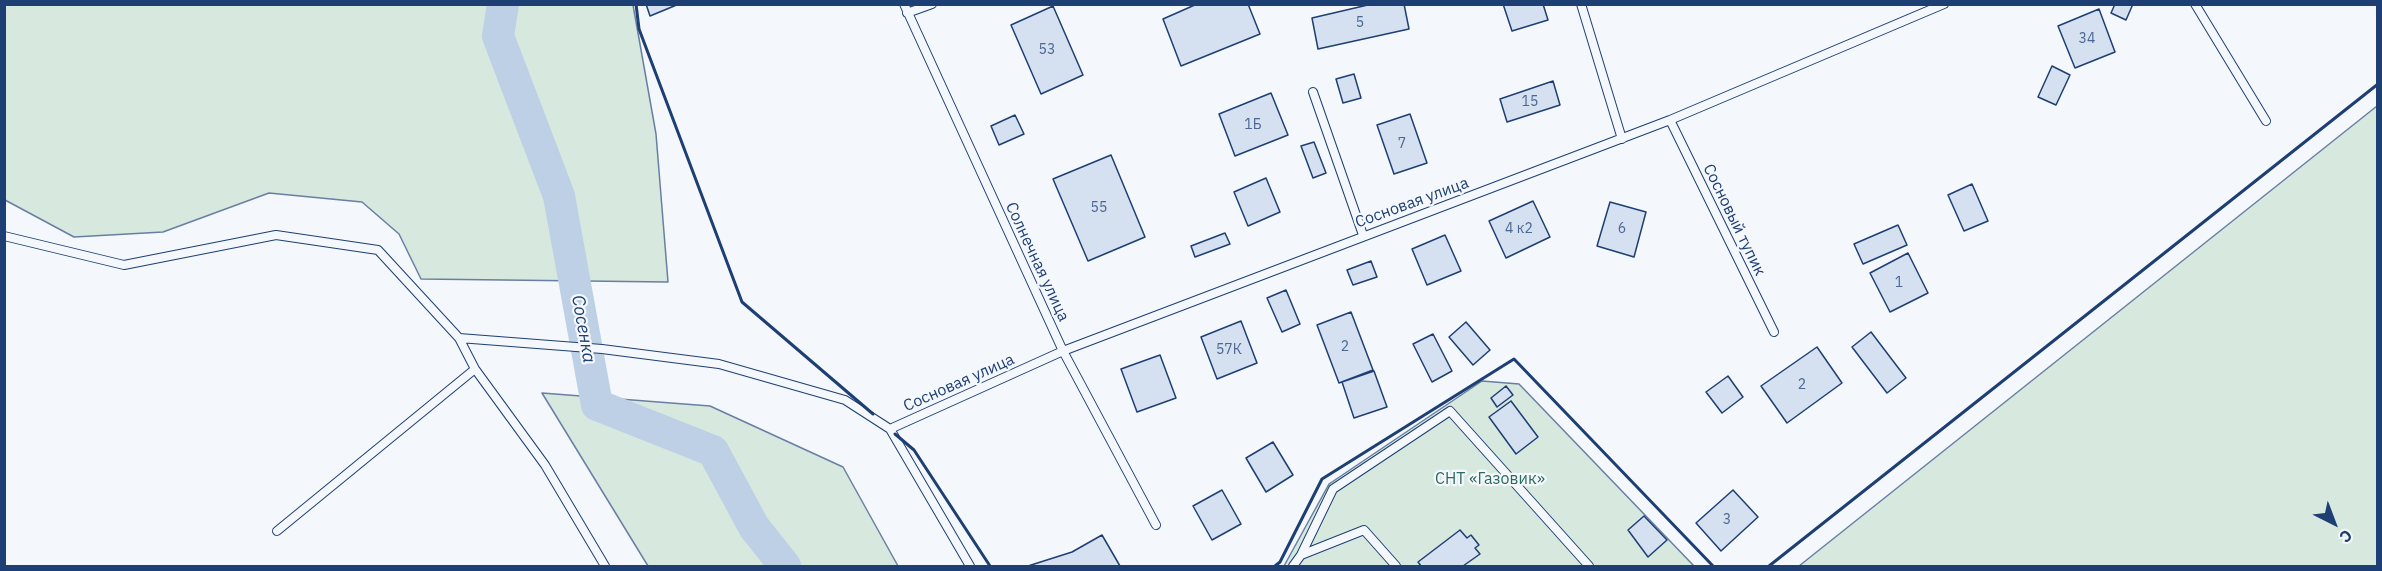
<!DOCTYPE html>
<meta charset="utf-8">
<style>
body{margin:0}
#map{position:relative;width:2382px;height:571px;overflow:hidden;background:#f4f7fb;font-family:"IBM Plex Sans",sans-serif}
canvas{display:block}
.frame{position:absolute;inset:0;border:6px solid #1d3f73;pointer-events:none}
.north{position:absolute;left:2304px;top:493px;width:60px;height:60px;-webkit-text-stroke:4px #f4f7fb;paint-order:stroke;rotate:138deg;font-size:16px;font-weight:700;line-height:24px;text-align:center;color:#1d3f73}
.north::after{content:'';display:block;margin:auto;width:21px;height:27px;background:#1d3f73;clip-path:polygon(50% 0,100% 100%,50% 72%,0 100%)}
</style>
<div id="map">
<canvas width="2382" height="571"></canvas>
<div class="frame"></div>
<div class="north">С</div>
</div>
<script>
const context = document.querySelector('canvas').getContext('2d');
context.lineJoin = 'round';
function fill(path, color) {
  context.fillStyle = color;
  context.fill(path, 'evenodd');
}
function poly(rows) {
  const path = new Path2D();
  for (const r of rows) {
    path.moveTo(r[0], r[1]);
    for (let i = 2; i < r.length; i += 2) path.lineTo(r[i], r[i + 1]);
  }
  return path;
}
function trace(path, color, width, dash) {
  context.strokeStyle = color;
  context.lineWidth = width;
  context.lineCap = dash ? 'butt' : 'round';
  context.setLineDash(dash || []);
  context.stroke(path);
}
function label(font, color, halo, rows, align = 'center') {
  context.font = font + ' "IBM Plex Sans",sans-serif';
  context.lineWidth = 4.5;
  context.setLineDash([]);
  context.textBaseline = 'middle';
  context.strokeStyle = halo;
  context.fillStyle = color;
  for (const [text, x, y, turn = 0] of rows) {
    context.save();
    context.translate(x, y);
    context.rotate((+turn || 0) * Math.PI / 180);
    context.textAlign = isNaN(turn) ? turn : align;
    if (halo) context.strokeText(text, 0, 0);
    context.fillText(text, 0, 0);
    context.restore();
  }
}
const green = poly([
 [4,5,633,5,656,134,668,282,421,279,399,234,362,202,269,193,163,232,74,237,5,200,4,5],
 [2377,106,2377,566,1798,566,1799,566,2377,106],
 [1482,381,1519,384,1694,566,1284,566,1329,484,1482,381],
 [542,393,710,406,843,467,898,566,648,566,542,393]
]);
const river = poly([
 [503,4,498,36,559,196,597,405,713,451,754,527,785,566]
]);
const building = poly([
 [646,4,679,4,650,16,646,4],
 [1197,4,1248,4,1260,34,1181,66,1163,19,1197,4],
 [1372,4,1404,4,1409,29,1318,49,1312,18,1372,4],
 [1503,4,1543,4,1548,20,1512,31,1503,4],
 [2115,4,2133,4,2126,20,2111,13,2115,4],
 [1053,6,1083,75,1041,94,1011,25,1053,6],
 [2099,9,2115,52,2075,68,2058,26,2099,9],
 [2052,66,2070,75,2056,105,2038,97,2052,66],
 [1354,74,1361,98,1343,103,1336,79,1354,74],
 [1553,81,1560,105,1507,122,1500,99,1553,81],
 [1271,93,1288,135,1235,156,1219,114,1271,93],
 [1410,114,1427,163,1394,174,1377,125,1410,114],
 [1015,115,1024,134,999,145,991,126,1015,115],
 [1314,142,1326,173,1313,178,1301,146,1314,142],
 [1111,155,1145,237,1088,261,1053,179,1111,155],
 [1266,178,1280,212,1248,226,1234,192,1266,178],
 [1972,184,1988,221,1964,231,1948,195,1972,184],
 [1533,201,1550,237,1506,258,1489,221,1533,201],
 [1610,202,1646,212,1634,257,1597,246,1610,202],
 [1898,225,1907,245,1863,264,1854,244,1898,225],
 [1225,233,1230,244,1195,257,1191,246,1225,233],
 [1445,235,1461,271,1427,285,1412,249,1445,235],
 [1908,253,1928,293,1890,312,1870,273,1908,253],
 [1371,261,1377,277,1353,285,1347,270,1371,261],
 [1286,290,1300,324,1282,332,1267,298,1286,290],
 [1351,312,1373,370,1339,383,1317,325,1351,312],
 [1241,321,1257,363,1217,379,1201,337,1241,321],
 [1466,322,1490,350,1473,365,1449,337,1466,322],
 [1871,332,1906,378,1887,393,1852,347,1871,332],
 [1433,334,1452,371,1432,382,1413,344,1433,334],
 [1817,347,1842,383,1787,423,1761,386,1817,347],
 [1160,355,1176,398,1137,412,1121,369,1160,355],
 [1374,371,1387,407,1354,418,1342,382,1374,371],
 [1728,376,1743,397,1722,413,1706,392,1728,376],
 [1506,386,1513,395,1497,407,1491,398,1506,386],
 [1511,401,1538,437,1516,454,1489,417,1511,401],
 [1273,442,1293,475,1266,492,1246,458,1273,442],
 [1222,490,1241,524,1212,540,1193,506,1222,490],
 [1733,490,1758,517,1721,551,1696,523,1733,490],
 [1644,516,1667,540,1648,557,1628,530,1644,516],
 [1460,530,1467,538,1471,535,1479,545,1475,548,1480,554,1463,566,1421,566,1418,562,1460,530],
 [1102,535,1120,566,1028,566,1072,552,1102,535]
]);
const service = poly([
 [904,4,1063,351,1156,525],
 [1581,4,1622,139],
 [2195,4,2266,121],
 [907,13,932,4],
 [1313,92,1363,235],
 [1670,120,1774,332],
 [4,236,124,265,276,235,378,250,459,338,602,349,719,364,845,400,890,429,970,566],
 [459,338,475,369,545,465,605,566],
 [890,429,1063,351,1670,120,1944,4],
 [277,531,475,369],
 [1301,555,1333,489,1450,411,1589,566],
 [1293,566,1301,555,1364,530,1396,566]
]);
const wall = poly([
 [636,4,639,29,742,302,873,414],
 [895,434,914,450,990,566],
 [1275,566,1280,562,1322,479,1514,359,1713,566],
 [1769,566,2378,84]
]);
const numberNames = [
 ["5",1360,23],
 ["34",2087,39],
 ["53",1047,50],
 ["15",1530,102],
 ["1Б",1253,125],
 ["7",1402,144],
 ["55",1099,208],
 ["4 к2",1519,229],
 ["6",1622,229],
 ["1",1899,283],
 ["2",1345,347],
 ["57К",1229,350],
 ["2",1802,385],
 ["3",1727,520]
];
const streetNames = [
 ["Сосновая улица",1412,203,-20],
 ["Сосновый тупик",1734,220,64],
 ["Солнечная улица",1037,262,65],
 ["Сосновая улица",959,383,-24]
];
const parkNames = [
 ["СНТ «Газовик»",1490,479]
];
const waterNames = [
 ["Сосенка",583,329,80]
];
fill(green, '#d7e8df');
trace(green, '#687fa3', 1.5);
trace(river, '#bed0e5', 32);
fill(building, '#d5e0f0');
trace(building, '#1d3f73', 1.5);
trace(service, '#1d3f73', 10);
trace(service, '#f4f7fb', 8);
trace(wall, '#1d3f73', 3);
label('14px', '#4b6792', null, numberNames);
label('16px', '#1d3f73', '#f4f7fb', streetNames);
label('16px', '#2c6c60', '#f4f7fb', parkNames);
label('italic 18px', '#1d3f73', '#f4f7fb', waterNames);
</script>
